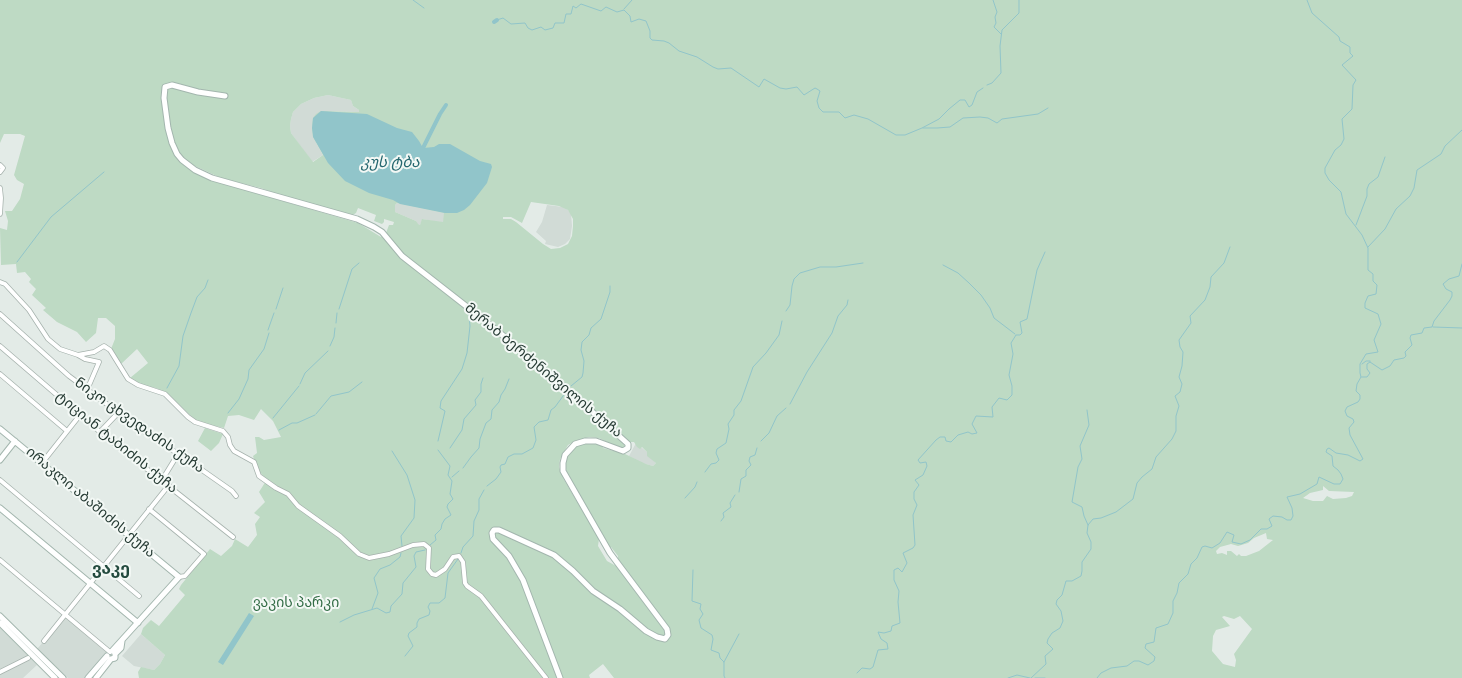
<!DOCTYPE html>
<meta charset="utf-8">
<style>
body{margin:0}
canvas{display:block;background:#e3ebe7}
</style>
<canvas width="1462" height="678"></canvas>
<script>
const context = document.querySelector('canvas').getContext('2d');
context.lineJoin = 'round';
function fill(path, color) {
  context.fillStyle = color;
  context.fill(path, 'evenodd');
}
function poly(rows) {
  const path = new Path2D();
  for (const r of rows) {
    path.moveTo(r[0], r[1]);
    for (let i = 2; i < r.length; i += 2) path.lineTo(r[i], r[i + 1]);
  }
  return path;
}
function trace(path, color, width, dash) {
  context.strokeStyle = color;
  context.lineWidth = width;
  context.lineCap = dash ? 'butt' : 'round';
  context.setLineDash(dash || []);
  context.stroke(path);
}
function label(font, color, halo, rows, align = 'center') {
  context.font = font + ' "Nunito Sans","Noto Sans Georgian",sans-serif';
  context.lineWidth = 4;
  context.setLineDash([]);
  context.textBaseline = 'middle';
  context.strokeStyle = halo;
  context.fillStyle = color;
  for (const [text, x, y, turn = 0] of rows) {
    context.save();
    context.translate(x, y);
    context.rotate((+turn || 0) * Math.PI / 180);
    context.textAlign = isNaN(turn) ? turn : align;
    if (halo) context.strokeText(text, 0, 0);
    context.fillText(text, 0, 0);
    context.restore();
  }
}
const built = poly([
 [328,95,351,100,353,106,359,110,359,112,321,111,312,128,313,137,323,155,312,162,291,133,290,126,291,119,293,112,301,104,314,98],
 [397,203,445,213,443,223,423,219,420,225,417,224,416,221,395,212,395,205],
 [547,205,563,207,568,210,571,214,572,226,570,239,565,244,558,247,545,244,546,241,536,232,542,222],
 [636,443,647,452,656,463,653,466,642,463,629,456],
 [65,617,107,653,86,678,68,678,37,649],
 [0,628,37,665,23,678,0,678],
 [141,634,165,655,160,664,154,670,134,666,122,656]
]);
const green = poly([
 [0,0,1462,0,1462,678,614,678,603,664,589,675,590,678,139,678,138,672,141,667,154,670,160,664,165,655,141,634,143,628,151,620,159,626,185,595,179,589,181,585,210,549,221,556,232,546,235,539,248,547,257,535,255,524,260,517,254,513,265,502,259,492,266,481,276,487,266,479,257,469,253,456,257,453,255,437,259,437,264,440,281,437,273,421,261,409,254,420,239,415,228,416,224,428,197,422,167,393,156,388,145,386,130,378,148,363,137,349,121,364,111,349,115,339,115,326,106,318,98,318,96,333,86,342,77,332,57,322,43,310,46,308,32,295,36,289,29,282,31,279,25,272,17,273,16,264,1,265,0,228,7,230,8,221,5,211,12,211,20,199,24,184,17,180,14,175,25,136,20,134,4,134,0,143],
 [328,95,351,100,353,106,359,110,359,112,321,111,316,114,313,118,312,128,313,137,323,155,313,162,291,133,290,126,291,119,293,112,301,104,314,98],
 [174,145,178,153,193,165,221,178,261,188,293,200,351,216,356,213,358,208,376,215,374,221,382,224,384,222,384,219,394,222,393,225,389,225,386,233,381,237,358,223,214,181,184,165,172,150,171,146],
 [531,202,559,206,568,210,573,219,573,226,572,236,568,244,560,248,551,249,543,244,516,222,511,219,503,219,503,217,511,217,522,223],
 [397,203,444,213,443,222,422,219,420,225,418,224,416,221,395,212,395,205],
 [579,399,630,442,634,442,637,447,640,449,642,447,647,452,647,456,656,463,653,466,646,464,625,454,603,448,602,445,586,443,577,445,572,449,566,457,565,462,567,474,609,548,611,547,618,556,618,561,670,630,670,638,616,566,607,561,598,546,599,539,563,478,559,467,560,459,568,445,575,441,589,437,599,438,619,448,623,449,625,446,616,435,578,403],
 [1323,486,1329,491,1354,492,1352,496,1346,498,1333,499,1327,496,1323,501,1313,501,1303,498,1310,493,1323,490],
 [1266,533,1267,539,1273,540,1259,551,1246,556,1241,556,1239,554,1237,556,1231,551,1227,551,1227,555,1222,553,1217,554,1216,551,1220,547,1231,544,1238,546,1248,543,1254,538],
 [1224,616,1234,619,1240,616,1252,629,1234,654,1236,660,1235,667,1223,664,1212,651,1213,636,1216,630,1230,626,1222,617],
 [205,428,223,434,219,443,211,451,198,441]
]);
const water = poly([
 [321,111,367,114,397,128,412,132,419,141,423,148,434,147,439,144,450,144,480,161,491,164,492,167,487,183,470,205,464,210,457,213,445,213,400,204,393,200,369,193,345,181,328,163,313,137,312,128,313,118],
 [249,613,254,616,223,665,218,662]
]);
const stream = poly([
 [413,0,424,8],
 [993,0,997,12,995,17,996,23,994,27,1001,34],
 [1307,0,1312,13,1339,37,1340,41,1350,47,1350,53,1353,56,1342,65,1356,80,1353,85,1352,109,1342,119,1344,139,1341,145,1335,150,1325,168,1325,173,1329,180,1341,192,1346,214,1362,235,1368,248,1368,270,1373,274,1373,281,1377,285,1376,294,1368,296,1365,303,1365,308,1378,314,1381,324,1374,340,1378,352,1366,354,1360,364,1360,373,1361,377],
 [624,9,632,0],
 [497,20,503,18,511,24,525,23,528,28,532,30,541,27,545,30,553,28,555,23,564,23,566,14,571,14,573,6,576,8,581,4,601,11,606,7,617,12,624,10,630,16,631,22,639,19,646,21,650,31,650,38,652,40,664,41,669,43,679,51,697,57,713,67,718,69,731,68,759,87,764,79,780,88,786,89,797,87,804,95,815,88,817,89,820,91,817,101,819,108,823,112,839,112,845,118,854,115,868,119,896,135,905,135,922,128,939,119,949,109,960,100,965,100,969,107,972,105,977,92,983,88],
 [987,85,992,83,1001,73,1000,46,1002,30,1019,13,1019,0],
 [923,128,937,128,950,127,963,118,980,117,988,118,997,123,1002,119,1038,114,1048,108],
 [1356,225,1367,196,1367,189,1369,184,1378,177,1385,157],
 [1368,247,1385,229,1396,209,1410,196,1414,188,1417,170,1441,154,1445,146,1462,130],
 [17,262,51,217,104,172],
 [943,265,958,273,969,283,981,295,990,308,994,318,1015,334],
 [276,309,283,288],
 [339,309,352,269,359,263],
 [786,311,790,305,792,286,794,279,800,273,820,267,836,267,863,263],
 [336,323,337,313],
 [1433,327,1462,328],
 [268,330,274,313],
 [330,346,334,337,335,328],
 [1370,362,1382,370,1390,366,1394,360,1404,358,1406,356,1405,352,1412,345,1410,338,1411,335,1422,333,1424,328,1432,327,1434,321,1450,300,1452,296,1452,292,1446,289,1443,284,1449,279,1459,276,1462,264],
 [1362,364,1366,361,1370,361],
 [1362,377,1367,377,1370,373,1367,369,1367,364,1370,362],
 [300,384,305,373,328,351],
 [571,386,582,377,583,373,584,361,581,350,582,342,589,335,591,328,601,319,610,292,610,286],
 [167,388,179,366,183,336,191,313,197,297,205,288,208,280],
 [790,404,807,372,832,333,838,316,847,305,848,300],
 [1087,410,1089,425,1080,446,1082,459,1078,467,1072,502,1082,507,1084,516,1088,525],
 [228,413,239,399,248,379,249,370,264,349,269,333],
 [316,414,331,396,349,392,362,382],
 [273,418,299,386],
 [279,430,292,423,297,423,315,415],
 [438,441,445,411,440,408,441,401,462,369,467,353,470,326,469,315],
 [761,441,769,433,777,416,786,408],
 [450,448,462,430,464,419,476,405,475,400,481,392,481,384,483,378],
 [392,451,407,475,415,500,414,518,401,536,402,546],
 [463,468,471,457,479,448,480,439,486,423,491,419,492,410,499,402,501,395,505,389,509,379],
 [705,472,711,464,716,463,719,460,716,453,717,449,726,443,729,429,728,424,734,415,734,410,741,401,753,367,766,353,779,335,782,321],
 [452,477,459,471],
 [487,486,496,479,501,472,500,467,501,465,505,464,508,457,514,454,522,454,533,448,536,440,534,427,539,422,548,420,551,410,555,407,566,392],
 [739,492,741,479,746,476,746,470,751,465,749,461,750,457,755,455,757,448],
 [685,498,695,487,697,482],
 [721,521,724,517,723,513,731,507,730,503,735,495],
 [430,545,436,540,435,535,441,529,442,524,445,519,451,515,447,507,448,504,453,499,450,494,452,481,448,475,450,466,438,450],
 [461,553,463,547,473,536,474,521,479,510,479,499,484,490],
 [693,570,692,601,701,604,700,609,703,614,699,620,701,628,712,635,713,639,711,650,719,653,720,658,724,662,724,676,725,678],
 [372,609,378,593,374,578,380,569,390,565,400,557,401,553],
 [340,622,354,615,377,608,386,613,390,612,391,606,402,594,403,583,416,567,414,556,416,552,425,550],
 [405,656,413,646,408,636,409,633,417,627,417,623,419,619,429,615,430,611,428,607,430,603,439,603,445,598,448,573,458,559],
 [724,662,739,634],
 [857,673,862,668,870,669,873,667,878,650,888,649,887,643,881,639,878,632,884,633,891,631,892,626,900,623,898,602,899,591,894,580,894,570,898,568,902,572,907,563,903,553,913,548,915,545,913,515,917,505,914,499,914,492,919,485,915,480,923,475,927,466,926,462,920,463,918,460,936,440,940,437,945,437,946,441,951,442,958,435,968,432,972,434,977,433,972,424,976,416,993,417,992,407,999,398,1007,400,1012,395,1012,386,1009,375,1013,354,1011,343,1016,335,1020,335,1022,333,1020,322,1027,319,1037,270,1045,252],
 [1008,678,1017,675,1030,678],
 [1031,678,1046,664,1045,656,1053,649,1047,643,1048,639,1052,633,1060,628,1063,621,1061,611,1056,604,1057,600,1062,595,1066,581,1072,581,1081,576,1082,571,1082,562,1091,549,1091,542,1087,533,1088,525,1093,519,1101,518,1116,512,1133,499,1137,483,1142,477,1152,469,1156,457,1172,439,1176,431,1176,416,1179,406,1175,396,1180,392,1182,384,1179,377,1182,366,1183,352,1180,347,1179,340,1191,323,1190,316,1205,300,1210,287,1211,277,1224,263,1230,247],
 [1035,678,1045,678],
 [1097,678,1101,673,1111,668,1127,666,1134,661,1139,661,1148,665,1154,661,1155,657,1145,648,1146,644,1154,642,1156,628,1168,624,1173,613,1173,601,1177,593,1179,583,1188,574,1191,564,1197,558,1202,547,1205,546,1212,548,1220,543,1227,532,1234,535,1232,542,1241,544,1250,540,1261,529,1267,529,1272,526,1269,519,1273,516,1282,517,1287,520,1291,520,1293,516,1292,508,1287,497,1300,494,1317,484,1319,477,1334,484,1340,484,1343,479,1341,474,1338,470,1333,466,1332,456,1326,452,1327,449,1329,448,1336,453,1348,455,1360,461,1363,459,1350,435,1349,428,1354,422,1353,419,1347,416,1345,411,1347,407,1358,402,1360,399,1360,395,1356,391,1357,384,1361,377]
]);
const canal = poly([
 [494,22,497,20],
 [423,148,440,114,446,105]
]);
const street = poly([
 [0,165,3,168,0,172],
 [0,188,1,198,0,214],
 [0,282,5,284,29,310,48,339,60,349,78,355,94,352,104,346,110,350,128,379,138,385,165,394,188,417,195,422,223,431,228,437,230,445,234,451,254,462,259,476,276,488,288,494,298,506,340,536,359,554,369,558,389,554,413,545,424,544,429,548,428,569,432,574,436,575,445,569,453,557,459,556,463,562,465,583,467,586,481,596,546,678],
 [0,314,69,376,108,405,125,419,192,463,232,491,236,496],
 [0,346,100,432,233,537],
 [78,355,85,359,99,362,87,390],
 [0,374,67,431],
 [100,432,118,413],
 [42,463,80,415],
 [0,480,139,596],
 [162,480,178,454],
 [149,509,204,554,185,576,179,577],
 [0,560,110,652],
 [44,641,169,485],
 [0,672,28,658]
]);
const secondary = poly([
 [225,96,198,92,172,85,165,87,164,98,168,128,172,143,177,154,182,160,195,170,212,178,357,219,374,227,382,232,402,256,489,324,557,380,628,444,628,448,623,451,596,441,585,441,575,444,565,455,563,463,563,471,610,553,667,629,668,635,665,639,657,637,646,631,620,609,593,591,573,571,554,555,499,530,494,530,492,533,493,539,509,556,523,580,560,678],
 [0,429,179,577,112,651],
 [0,460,15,441],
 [0,508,138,623],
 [0,616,63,678],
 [0,623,55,678],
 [88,678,107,656],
 [96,678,111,659,115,658,115,654,121,648,122,641]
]);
const streetNames = [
 ["მერაბ ბერძენიშვილის ქუჩა",543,371,40],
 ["ნიკო ცხვედაძის ქუჩა",139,426,35],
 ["ტიციან ტაბიძის ქუჩა",116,443,39],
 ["ირაკლი აბაშიძის ქუჩა",90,503,40]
];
const parkNames = [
 ["ვაკის პარკი",296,604]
];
const waterNames = [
 ["კუს ტბა",390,163]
];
const quarterNames = [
 ["ვაკე",111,570]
];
fill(built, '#d1dbd6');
fill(green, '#bedac4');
fill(water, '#91c5ca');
trace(stream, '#91c5ca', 1);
trace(canal, '#91c5ca', 4);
trace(street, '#a6b2ad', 5.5);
trace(secondary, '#a3b6ae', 7);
trace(street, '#fff', 4);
trace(secondary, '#fff', 5);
label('14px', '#253a33', '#f3f8f5', streetNames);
label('14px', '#336d46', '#f3f8f5', parkNames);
label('italic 15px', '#266870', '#f3f8f5', waterNames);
label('bold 16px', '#234a3e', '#f3f8f5', quarterNames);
</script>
